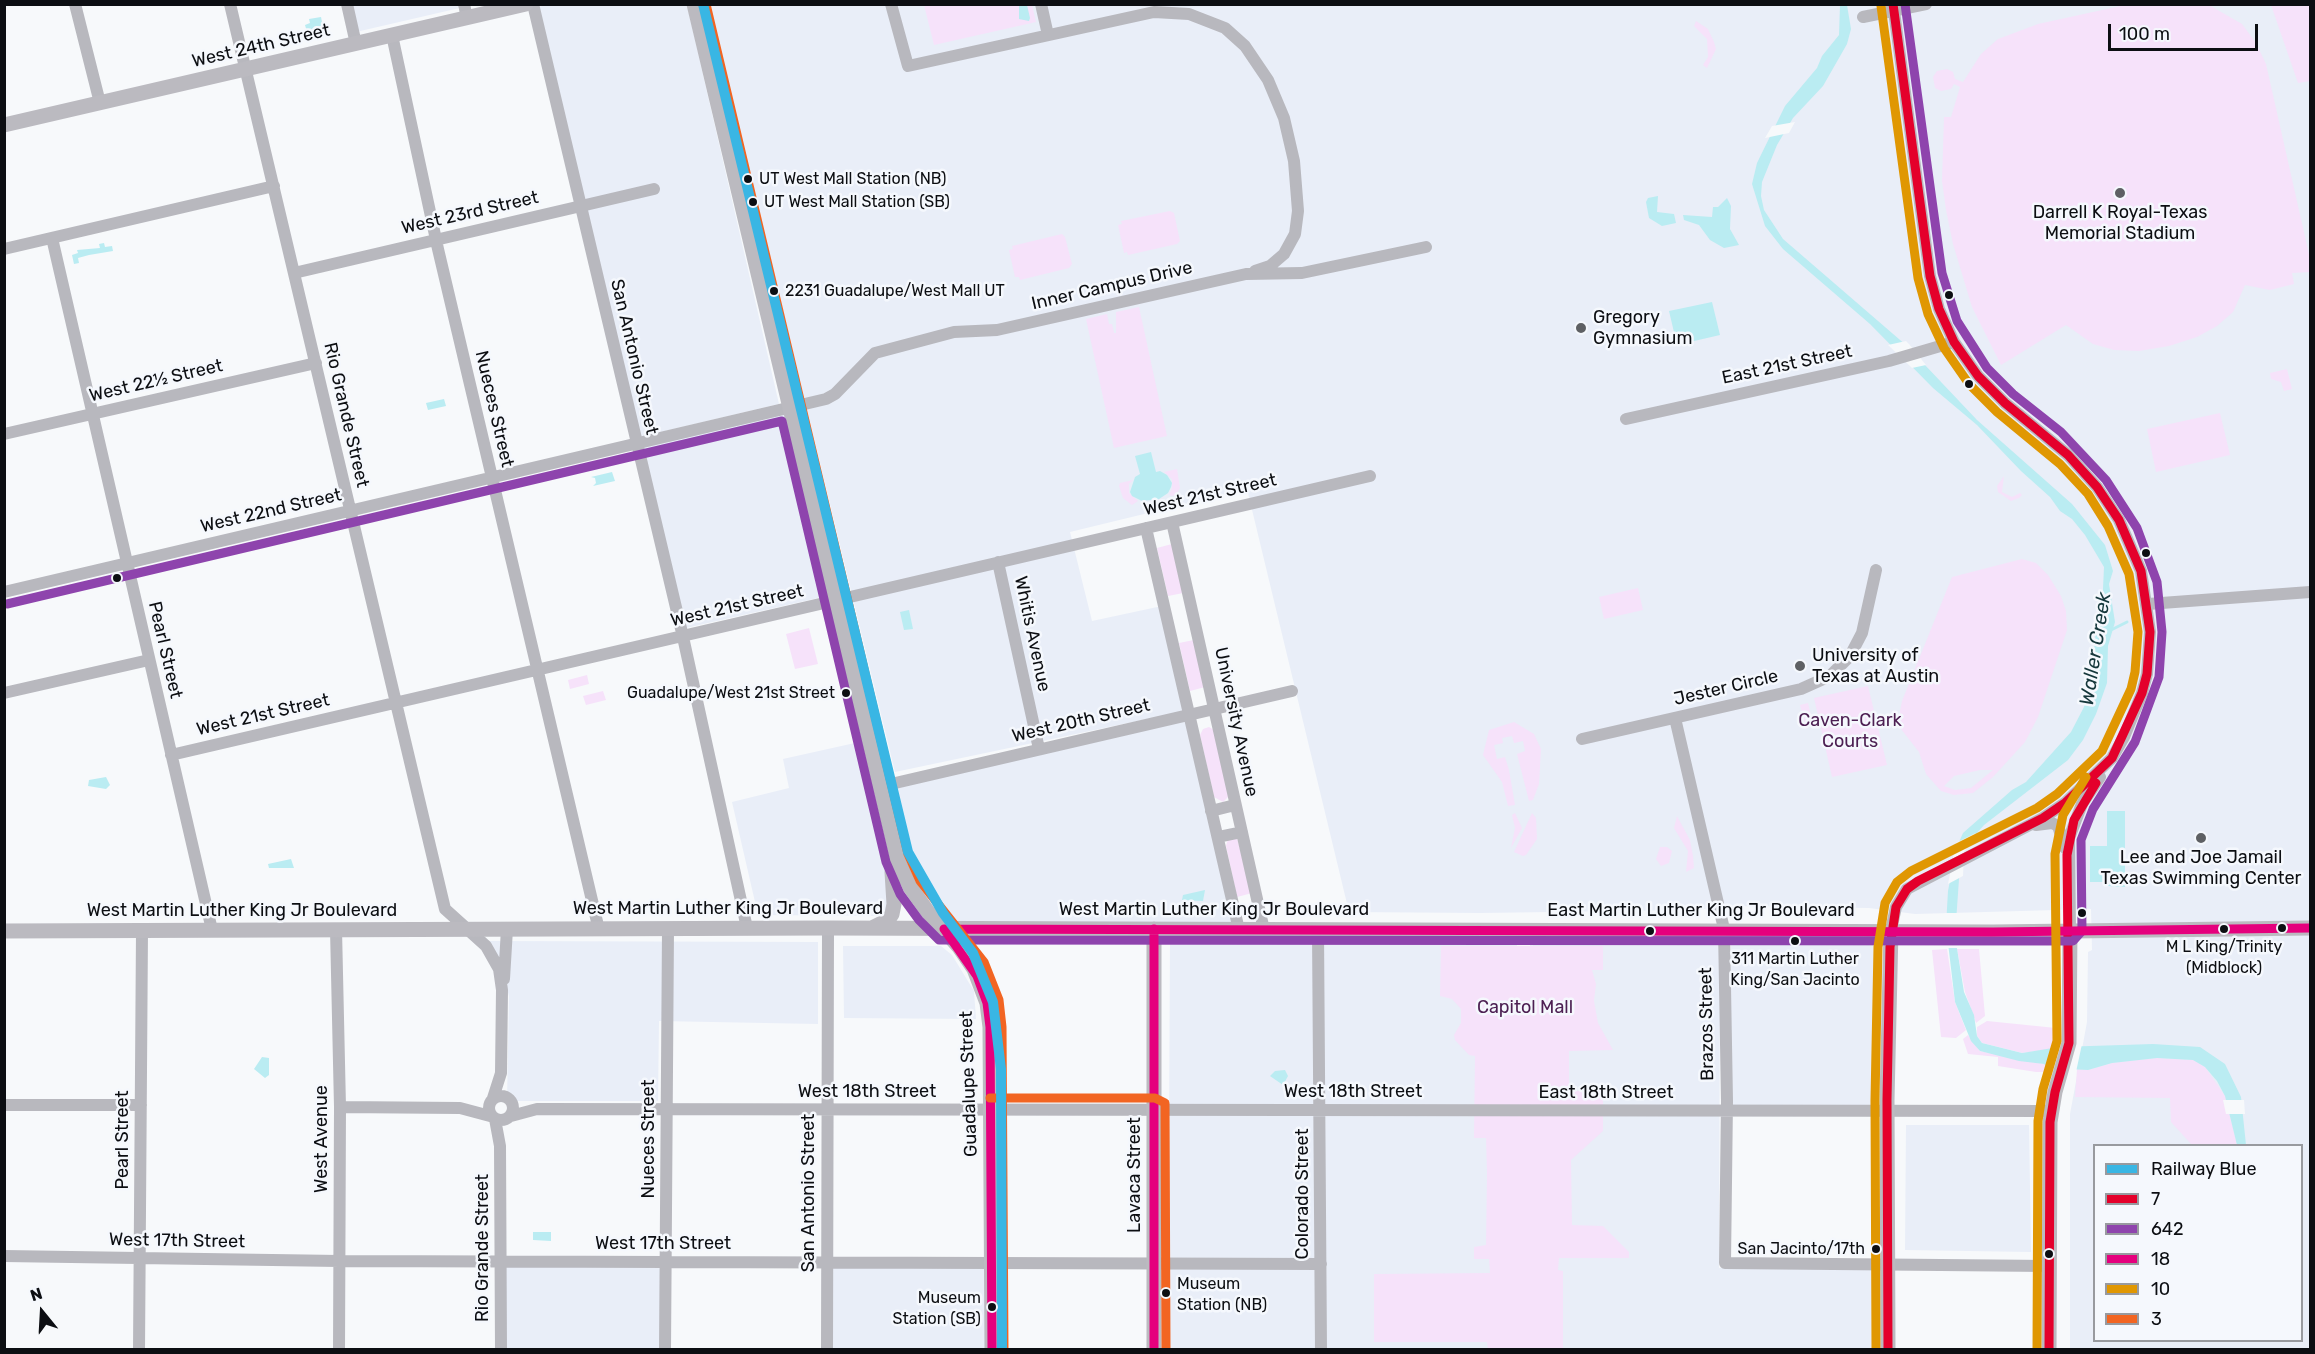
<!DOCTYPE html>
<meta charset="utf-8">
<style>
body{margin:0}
#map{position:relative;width:2315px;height:1354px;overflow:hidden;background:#f7f9fb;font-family:Rubik,sans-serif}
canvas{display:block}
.frame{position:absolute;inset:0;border:6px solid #0c0e12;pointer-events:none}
.legend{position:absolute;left:2093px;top:1144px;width:210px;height:198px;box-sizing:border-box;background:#f5f8fd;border:2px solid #989a9f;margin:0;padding:8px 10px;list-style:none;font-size:18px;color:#0c0e12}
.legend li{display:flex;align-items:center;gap:12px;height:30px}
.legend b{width:30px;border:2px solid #989a9f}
.north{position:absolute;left:12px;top:1282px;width:60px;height:60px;-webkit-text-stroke:4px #f5f8fd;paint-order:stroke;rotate:342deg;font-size:16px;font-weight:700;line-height:24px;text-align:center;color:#0c0e12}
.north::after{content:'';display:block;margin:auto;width:21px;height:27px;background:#0c0e12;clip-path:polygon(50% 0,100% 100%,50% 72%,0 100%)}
.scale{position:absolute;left:2108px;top:24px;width:150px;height:27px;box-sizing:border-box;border:3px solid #0c0e12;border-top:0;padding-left:8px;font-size:18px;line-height:21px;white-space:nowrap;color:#0c0e12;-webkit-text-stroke:4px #f5f8fd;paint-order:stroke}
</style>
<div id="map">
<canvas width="2315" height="1354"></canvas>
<div class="frame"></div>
<ul class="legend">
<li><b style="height:8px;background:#39b6e4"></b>Railway Blue</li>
<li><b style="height:8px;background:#e4002b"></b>7</li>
<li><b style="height:8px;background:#8e44ad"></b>642</li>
<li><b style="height:8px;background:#e5007d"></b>18</li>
<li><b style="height:8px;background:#e09702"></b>10</li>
<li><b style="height:8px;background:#f26522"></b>3</li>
</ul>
<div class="north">N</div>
<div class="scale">100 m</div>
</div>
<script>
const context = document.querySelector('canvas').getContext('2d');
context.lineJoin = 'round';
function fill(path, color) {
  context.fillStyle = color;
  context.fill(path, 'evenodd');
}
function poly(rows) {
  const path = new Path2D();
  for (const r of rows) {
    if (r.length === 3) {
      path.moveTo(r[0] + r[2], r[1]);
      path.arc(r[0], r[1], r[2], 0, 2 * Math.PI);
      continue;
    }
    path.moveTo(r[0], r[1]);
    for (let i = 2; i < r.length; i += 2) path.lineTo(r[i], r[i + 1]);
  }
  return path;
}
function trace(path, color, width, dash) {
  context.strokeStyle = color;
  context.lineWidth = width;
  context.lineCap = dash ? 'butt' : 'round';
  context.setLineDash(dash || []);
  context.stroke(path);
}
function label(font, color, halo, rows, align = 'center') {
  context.font = font + ' Rubik,sans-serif';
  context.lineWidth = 5;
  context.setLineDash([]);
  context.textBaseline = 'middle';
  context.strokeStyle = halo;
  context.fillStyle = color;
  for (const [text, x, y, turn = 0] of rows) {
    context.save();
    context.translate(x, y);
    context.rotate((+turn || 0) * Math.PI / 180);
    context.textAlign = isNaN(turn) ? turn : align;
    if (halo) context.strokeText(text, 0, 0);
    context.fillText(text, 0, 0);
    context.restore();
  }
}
const built = poly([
 [464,4,464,7,356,32,349,5],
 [549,4,687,5,779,404,640,437,538,7],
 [709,5,2310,5,2310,1349,2070,1349,2070,1114,2087,1022,2088,952,2092,950,2091,909,1915,914,1869,908,1733,906,1694,910,1480,913,1349,912,1247,489,1070,532,1092,621,1162,606,1185,711,895,772],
 [2094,1146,2302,1146,2302,1340,2094,1340],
 [785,414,827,596,686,628,643,445],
 [1189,715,1239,930,944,929,910,887,878,787],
 [855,743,891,860,891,904,883,916,758,915,732,802,789,788,783,759],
 [1720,936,1719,1268,1882,1267,1882,1349,1528,1350,1530,940],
 [1170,939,1517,940,1515,1349,1168,1350],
 [1731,939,1880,940,1879,1105,1731,1106],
 [489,941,818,942,818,1024,659,1021,658,1101,507,1101,509,996,498,957],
 [843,946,941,946,952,955,974,991,976,1019,844,1018],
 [1906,1125,2029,1125,2031,1252,1905,1250],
 [502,1259,662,1262,662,1349,505,1349],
 [827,1263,992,1263,992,1349,827,1350]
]);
const green = poly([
 [924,5,1032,5,1036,22,934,45],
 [2125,5,2209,5,2242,24,2256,43,2266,64,2310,259,2310,272,2292,273,2294,284,2270,290,2245,285,2233,312,2217,326,2197,337,2169,346,2139,351,2114,350,2093,344,2066,325,2001,365,1972,307,1953,244,1946,210,1942,181,1944,117,1951,117,1960,87,1954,84,1951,89,1941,91,1935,88,1933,77,1937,71,1947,69,1953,72,1955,79,1963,82,1981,54,1998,39,2038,24],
 [2271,5,2309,5,2310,81,2298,83],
 [1696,21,1708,29,1714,42,1716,49,1707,68,1703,65,1708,57,1707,39,1694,26],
 [1170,211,1174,213,1180,241,1177,244,1128,255,1127,252,1124,253,1118,225,1122,224,1121,221],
 [1062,234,1065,237,1072,264,1069,268,1020,280,1019,277,1015,277,1009,250,1013,249,1012,246],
 [1139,307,1167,436,1114,448,1086,319,1107,314,1109,324,1112,324,1114,333,1116,333,1116,312],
 [2287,369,2292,389,2284,391,2281,382,2271,379,2270,373],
 [2220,413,2230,455,2156,472,2147,429],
 [1177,469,1180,488,1176,495,1171,496,1169,494,1172,489,1172,479,1164,472],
 [2004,476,2002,492,2012,497,2020,493,2022,495,2019,498,2011,501,1998,492,1997,486],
 [1133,480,1129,484,1129,493,1138,501,1132,505,1123,498,1119,486,1120,483],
 [1172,544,1183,593,1168,596,1157,548],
 [2022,559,2036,563,2048,575,2061,596,2066,611,2067,630,2038,717,2025,742,1993,777,1973,793,1954,795,1941,791,1926,774,1919,752,1901,729,1900,711,1902,701,1952,577],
 [1980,770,1993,770,1971,788,1955,790,1944,786,1954,776],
 [1638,588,1643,610,1604,619,1599,597],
 [809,628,818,664,795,669,786,634],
 [1194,640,1205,687,1190,691,1179,643],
 [587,675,589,684,570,689,568,680],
 [1868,686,1887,765,1832,777,1814,698],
 [603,691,606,700,586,705,583,696],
 [1808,703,1813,724,1806,729,1800,705],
 [1514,722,1534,734,1541,749,1539,784,1533,800,1529,801,1517,754,1525,751,1523,741,1514,743,1512,736,1502,738,1503,743,1494,745,1497,759,1505,757,1509,770,1515,805,1508,806,1502,782,1483,755,1489,730],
 [1209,727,1214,730,1229,796,1223,802,1214,797,1200,735,1203,729],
 [1515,813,1522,828,1511,848,1515,828,1512,815],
 [1532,813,1536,818,1537,839,1526,855,1523,856,1514,852],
 [1677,816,1690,840,1693,856,1694,868,1686,872,1688,851,1674,828],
 [1237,838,1252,893,1237,897,1226,846,1228,839],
 [1660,847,1667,847,1672,851,1669,863,1661,866,1656,859],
 [1441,946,1603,946,1603,970,1592,970,1596,984,1594,1001,1598,1023,1613,1050,1569,1051,1569,1091,1603,1091,1603,1131,1571,1160,1572,1225,1603,1226,1629,1252,1629,1258,1559,1258,1558,1270,1563,1271,1563,1349,1488,1349,1487,1342,1374,1342,1374,1274,1490,1273,1489,1259,1474,1259,1474,1247,1486,1245,1487,1173,1486,1138,1474,1138,1475,1056,1469,1055,1455,1040,1454,1035,1461,1023,1461,1009,1452,999,1440,996],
 [1947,949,1955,1002,1966,1030,1956,1038,1941,1037,1932,950],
 [1957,949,1979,949,1985,1016,1976,1023,1965,992],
 [1987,1021,2056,1028,2054,1049,2022,1053,1982,1043,1977,1036,1977,1027],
 [1968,1035,1980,1051,2044,1064,2048,1068,2044,1072,2036,1072,1998,1066,1998,1057,1968,1054,1963,1039],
 [2157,1058,2193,1060,2205,1067,2225,1096,2237,1145,2192,1145,2171,1122,2170,1098,2075,1097,2077,1069,2088,1070,2112,1063]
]);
const water = poly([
 [1019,5,1027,5,1030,18,1029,21,1019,19],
 [1840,5,1847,5,1851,29,1847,44,1823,86,1793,118,1777,145,1762,182,1761,196,1764,210,1783,239,1907,346,1977,420,2072,504,2105,545,2113,571,2109,584,2115,622,2108,646,2107,683,2096,714,2083,740,2068,760,1984,825,1961,851,1955,936,1964,992,1974,1015,1977,1036,1982,1043,2022,1053,2059,1047,2153,1044,2200,1047,2225,1064,2241,1097,2246,1145,2237,1145,2225,1096,2217,1081,2205,1067,2193,1060,2157,1058,2112,1063,2088,1070,2048,1068,2044,1064,2019,1061,1980,1051,1971,1041,1955,1002,1946,926,1948,891,1956,849,1963,833,2012,790,2026,782,2071,732,2084,707,2091,681,2096,629,2102,610,2104,567,2085,535,2072,519,2060,511,2050,497,2021,471,1977,425,1933,388,1870,324,1783,249,1765,226,1752,184,1757,163,1785,106,1817,68,1822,56,1839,35],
 [321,17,323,27,316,26,317,31,307,32,305,25,310,23,309,19],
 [1658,196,1657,212,1674,214,1676,223,1662,226,1649,218,1646,202,1648,198],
 [1727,198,1731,206,1730,229,1739,245,1724,248,1710,240,1699,225,1684,220,1683,215,1712,217,1713,207,1718,207],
 [104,243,105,247,112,246,113,251,89,255,78,258,79,263,74,264,72,255,78,253,77,250,100,248,99,244],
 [1712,302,1720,335,1677,345,1669,311],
 [444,399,446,406,428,410,426,403],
 [1151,452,1156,472,1160,471,1167,475,1172,483,1171,487,1168,493,1159,499,1142,501,1132,496,1130,492,1135,477,1140,474,1135,456],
 [612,472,615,481,593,486,596,483,595,478,591,477],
 [909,610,913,629,904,630,900,612],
 [106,777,110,785,106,789,88,786,89,780],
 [2107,811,2125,811,2125,887,2108,886,2107,882,2090,882,2090,846,2107,846],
 [291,859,294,868,269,868,268,864],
 [1205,890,1203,901,1182,900,1183,895],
 [262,1057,269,1058,269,1075,265,1078,254,1069],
 [1285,1070,1288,1076,1283,1085,1270,1076,1275,1071],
 [533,1232,551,1232,551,1241,533,1240]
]);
const pier = poly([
 [1795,122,1789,133,1765,138,1772,126],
 [1906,341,1909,344,1926,365,1912,368,1888,345],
 [1976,833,1964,852,1963,876,1948,884,1956,843],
 [1945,913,1958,913,1960,948,1944,948],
 [2082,1044,2076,1072,2046,1070,2054,1046],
 [2223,1100,2244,1100,2245,1114,2226,1114]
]);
const stream = poly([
 [2109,631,2127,622]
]);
const minor = poly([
 [75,4,100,103],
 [230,4,445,909,486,946,499,969,502,990,501,1073,493,1098],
 [347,4,356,44],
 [464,4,467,18],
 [533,4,683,637,747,928],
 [891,4,908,66,1154,12,1189,14,1225,28,1245,46,1268,80,1284,118,1294,161,1298,211,1295,234,1284,254,1270,266,1255,271],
 [1041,4,1048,35],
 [1863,17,1926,4],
 [392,35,438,249,599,930],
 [52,238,212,930],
 [4,249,274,186],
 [294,273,654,189],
 [1626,419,1889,361,1954,342],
 [4,434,316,363],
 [1172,522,1264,930],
 [1146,528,1239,930],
 [998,562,1039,749],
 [4,592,826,399,835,394,875,353,924,340,954,332,997,330,1246,274,1302,273,1426,247],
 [2148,604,2310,592],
 [4,693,149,660],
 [1675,718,1724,929,1727,1101,1725,1263,2048,1266],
 [1582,739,1801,689,1830,676,1850,656,1862,633,1876,570],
 [171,755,1370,476],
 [878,787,1292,691],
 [1211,811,1235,805],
 [2036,825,2052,823,2058,826,2065,848],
 [1218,837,1242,832],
 [336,929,340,1107,339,1350],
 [1891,930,1896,907,1907,889,2043,818,2065,803,2112,758,2124,737,2142,693,2147,674,2150,632,2141,571,2119,520,2097,487,2068,455,2005,403,1978,376,1954,342,1939,309,1930,276,1893,4],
 [2070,930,2069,838,2082,804,2100,777],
 [1318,931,1321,1350],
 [504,979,507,929],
 [501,1108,12],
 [4,1105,141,1105],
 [340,1107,460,1108,490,1116],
 [511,1116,537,1109,2051,1111],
 [495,1119,500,1146,501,1350],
 [4,1256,339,1261,1321,1264],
 [139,1350,142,931],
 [665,1350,668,929],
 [827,1350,828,928]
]);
const major = poly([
 [694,4,897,858,910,887,928,912,959,947,974,969,987,1003,990,1027,992,1350],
 [4,125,526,4],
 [874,927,888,920,892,914,894,904,892,872,897,858],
 [1154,929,1154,1350],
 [4,931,828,928,1993,932,2310,928],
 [1888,1350,1887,1100,1891,930],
 [2049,1350,2050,1122,2055,1092,2069,1043,2070,930]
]);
const bus1 = poly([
 [1888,1350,1887,1100,1890,947,1896,907,1907,889,1918,881,2043,818,2065,803,2112,758,2142,693,2147,674,2150,632,2141,571,2119,520,2097,487,2068,455,2005,403,1978,376,1954,342,1939,309,1930,276,1893,4],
 [2049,1350,2050,1122,2055,1092,2069,1043,2067,855,2074,820,2096,783]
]);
const bus2 = poly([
 [7,604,782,421,886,862,900,894,919,920,939,940,2073,941,2082,931,2081,840,2093,809,2135,742,2159,677,2162,632,2157,582,2137,528,2106,480,2061,432,2013,394,1987,368,1957,321,1942,273,1905,4]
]);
const bus3 = poly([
 [944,929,1993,932,2310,928],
 [944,929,977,976,987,1003,990,1027,992,1350],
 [1154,929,1154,1350]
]);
const bus4 = poly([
 [1876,1350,1875,1100,1878,947,1885,903,1897,882,1911,871,2037,808,2057,794,2102,751,2131,689,2135,672,2138,632,2129,574,2108,526,2088,494,2060,464,1997,412,1969,384,1944,348,1928,314,1918,278,1881,6],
 [2037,1350,2038,1121,2043,1089,2057,1041,2055,854,2063,815,2086,777]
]);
const bus5 = poly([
 [706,4,908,854,920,881,984,962,999,1000,1002,1027,1004,1350],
 [990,1098,1155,1098,1165,1103,1166,1350]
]);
const rail1 = poly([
 [703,4,908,852,943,913,973,953,993,1002,1001,1069,1002,1350]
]);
const markers = [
 [748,179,5,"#0c0e12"],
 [2120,193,6,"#5e6064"],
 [753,202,5,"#0c0e12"],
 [774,291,5,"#0c0e12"],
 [1949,295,5,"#0c0e12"],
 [1581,328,6,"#5e6064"],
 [1969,384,5,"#0c0e12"],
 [2146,553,5,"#0c0e12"],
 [117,578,5,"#0c0e12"],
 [1800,666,6,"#5e6064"],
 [846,693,5,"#0c0e12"],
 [2201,838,6,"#5e6064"],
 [2082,913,5,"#0c0e12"],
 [2282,928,5,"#0c0e12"],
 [2224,929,5,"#0c0e12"],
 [1650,931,5,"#0c0e12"],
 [1795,941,5,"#0c0e12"],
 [1876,1249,5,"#0c0e12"],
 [2049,1254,5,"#0c0e12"],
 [1166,1293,5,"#0c0e12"],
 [992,1307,5,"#0c0e12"]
];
const busNames = [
 ["UT West Mall Station (NB)",759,179],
 ["UT West Mall Station (SB)",764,202],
 ["2231 Guadalupe/West Mall UT",785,291],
 ["Guadalupe/West 21st Street",835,693,"right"],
 ["M L King/Trinity",2224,947,"center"],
 ["(Midblock)",2224,968,"center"],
 ["311 Martin Luther",1795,959,"center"],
 ["King/San Jacinto",1795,980,"center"],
 ["San Jacinto/17th",1865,1249,"right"],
 ["Museum",1177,1284],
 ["Station (NB)",1177,1305],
 ["Museum",981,1298,"right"],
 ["Station (SB)",981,1319,"right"]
];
const streetNames = [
 ["West 24th Street",261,46,-13],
 ["West 23rd Street",470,213,-13],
 ["Inner Campus Drive",1112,286,-13],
 ["San Antonio Street",634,357,77],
 ["East 21st Street",1787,365,-12],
 ["West 22½ Street",156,381,-13],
 ["Nueces Street",494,409,77],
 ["Rio Grande Street",346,415,77],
 ["West 21st Street",1210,495,-13],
 ["West 22nd Street",271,511,-13],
 ["West 21st Street",737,606,-13],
 ["Whitis Avenue",1032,634,78],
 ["Pearl Street",165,650,77],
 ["Jester Circle",1726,688,-13],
 ["West 21st Street",263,715,-13],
 ["West 20th Street",1081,721,-13],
 ["University Avenue",1236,722,78],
 ["West Martin Luther King Jr Boulevard",728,909],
 ["West Martin Luther King Jr Boulevard",1214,910],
 ["West Martin Luther King Jr Boulevard",242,911],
 ["East Martin Luther King Jr Boulevard",1701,911],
 ["Brazos Street",1707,1024,-91],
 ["Guadalupe Street",969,1084,-92],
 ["West 18th Street",867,1092],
 ["West 18th Street",1353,1092],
 ["East 18th Street",1606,1093],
 ["West Avenue",322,1139,-90],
 ["Nueces Street",649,1139,-90],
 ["Pearl Street",123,1140,-90],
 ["Lavaca Street",1135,1175,-90],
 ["San Antonio Street",809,1193,-90],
 ["Colorado Street",1303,1194,-90],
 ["West 17th Street",177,1241,1],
 ["West 17th Street",663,1244],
 ["Rio Grande Street",483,1248,-90]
];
const poiNames = [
 ["Darrell K Royal-Texas",2120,213],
 ["Memorial Stadium",2120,234],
 ["Gregory",1593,318,"left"],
 ["Gymnasium",1593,339,"left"],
 ["University of",1812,656,"left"],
 ["Texas at Austin",1812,677,"left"],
 ["Lee and Joe Jamail",2201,858],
 ["Texas Swimming Center",2201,879]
];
const parkNames = [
 ["Caven-Clark",1850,721],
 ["Courts",1850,742],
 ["Capitol Mall",1525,1008]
];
const waterNames = [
 ["Waller Creek",2096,649,-81]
];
fill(built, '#e9eef8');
fill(green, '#f6e2fa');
fill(water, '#baecf2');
fill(pier, '#f7f9fb');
trace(stream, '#baecf2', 3);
trace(minor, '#b8b8be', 12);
trace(major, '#bbbac0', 15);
trace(bus1, '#e4002b', 9);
trace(bus2, '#8e44ad', 9);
trace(bus3, '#e5007d', 9);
trace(bus4, '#e09702', 9);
trace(bus5, '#f26522', 9);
trace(rail1, '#39b6e4', 10);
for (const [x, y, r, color] of markers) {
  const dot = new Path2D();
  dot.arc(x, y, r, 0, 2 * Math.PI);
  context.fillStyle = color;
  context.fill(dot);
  trace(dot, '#f5f8fd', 2);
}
label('16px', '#0c0e12', '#f5f8fd', busNames, 'left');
label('18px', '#0c0e12', '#f5f8fd', streetNames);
label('18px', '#0c0e12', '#f5f8fd', poiNames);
label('18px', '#4d2053', '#f5f8fd', parkNames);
label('italic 20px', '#15373b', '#f5f8fd', waterNames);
</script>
